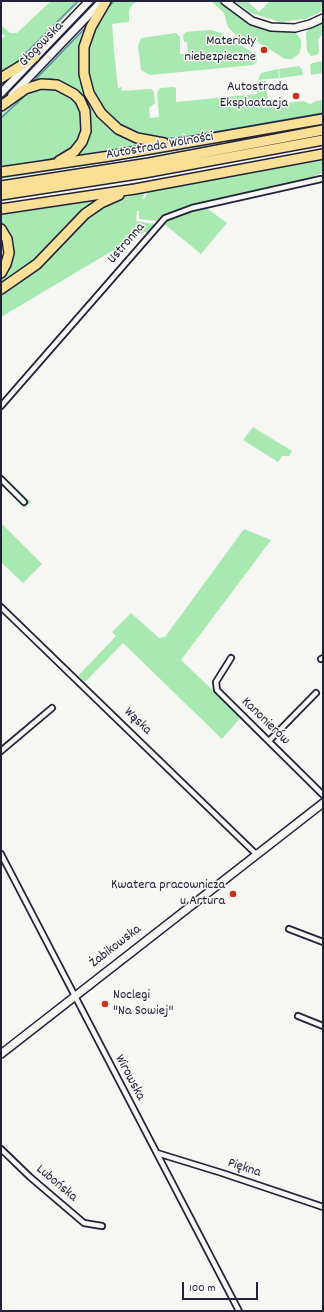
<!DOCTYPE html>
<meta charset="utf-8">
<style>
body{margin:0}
#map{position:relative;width:324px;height:1312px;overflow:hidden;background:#f6f6f2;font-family:Dekko,sans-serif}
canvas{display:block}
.frame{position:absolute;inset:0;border:2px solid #22223b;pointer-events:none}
.scale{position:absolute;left:182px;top:1282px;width:76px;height:18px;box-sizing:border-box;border:2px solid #22223b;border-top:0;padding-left:5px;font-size:12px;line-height:14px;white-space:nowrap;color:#22223b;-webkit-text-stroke:3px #f6f6f2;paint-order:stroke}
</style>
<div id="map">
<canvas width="324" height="1312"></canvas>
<div class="frame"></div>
<div class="scale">100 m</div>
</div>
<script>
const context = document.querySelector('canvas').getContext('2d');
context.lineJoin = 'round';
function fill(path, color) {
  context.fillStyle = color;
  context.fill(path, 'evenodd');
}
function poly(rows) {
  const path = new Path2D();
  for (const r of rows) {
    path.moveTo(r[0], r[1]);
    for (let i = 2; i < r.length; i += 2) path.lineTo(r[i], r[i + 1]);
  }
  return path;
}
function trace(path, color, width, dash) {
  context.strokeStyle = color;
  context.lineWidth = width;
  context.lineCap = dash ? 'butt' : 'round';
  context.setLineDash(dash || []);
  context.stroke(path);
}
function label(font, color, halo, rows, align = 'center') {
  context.font = font + ' Dekko,sans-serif';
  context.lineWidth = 3;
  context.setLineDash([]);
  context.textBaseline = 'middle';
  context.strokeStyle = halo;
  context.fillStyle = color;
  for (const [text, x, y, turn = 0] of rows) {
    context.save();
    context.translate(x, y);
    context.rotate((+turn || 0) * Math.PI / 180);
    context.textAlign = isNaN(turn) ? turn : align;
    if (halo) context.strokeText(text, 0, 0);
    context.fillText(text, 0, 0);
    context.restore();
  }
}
const green = poly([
 [51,1,80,1,27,56,1,75,1,39,5,36,1,32,1,25,10,33,17,33],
 [93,1,98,1,1,102,1,96],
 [111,1,138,1,133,4,129,10,129,22,112,24,114,51,118,88,122,87,122,91,151,89,154,92,155,103,149,108,150,118,159,117,157,93,160,88,174,87,176,89,176,102,257,94,257,91,260,90,257,81,266,81,268,101,263,101,263,104,268,103,269,105,303,101,310,104,316,101,323,100,323,115,177,140,154,140,124,129,99,105,88,79,87,45,106,7],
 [211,1,222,1,246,21,271,30,296,33,301,40,301,48,299,54,292,59,285,59,256,41,236,35,228,27,224,13],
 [235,1,247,1,259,12,270,1,323,1,323,11,305,19,280,22,251,13],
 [323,21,323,33,318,40,319,52,317,55,311,56,307,51,306,33,310,27],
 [89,23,80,64,104,119,155,145,70,160,87,138,78,94,31,82],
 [195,31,211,30,221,33,253,53,257,56,257,61,253,65,150,75,141,70,138,46,141,38,176,33,180,37,180,54,188,54,187,42,184,42,183,35,186,32],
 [323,61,323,73,311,75,310,65,312,63],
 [299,66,302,69,303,75,280,78,279,69],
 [278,69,279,78,258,80,261,73],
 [49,86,68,93,80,106,84,127,75,147,54,160,1,169,1,115,22,94],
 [312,125,166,153,1,179,1,175],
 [323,159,323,172,312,178,181,209,156,221,139,219,139,211,137,211,136,221,154,224,155,226,1,404,1,401,148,232,144,232,1,317,1,294,21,282,43,265,85,219,98,209,116,200,134,195,144,193,142,199,144,199,148,192],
 [108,195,46,251,1,286,1,278,9,265,1,225,1,211],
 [247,197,249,199,205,207,227,223,201,254,163,223,166,220,186,212],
 [253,427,292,451,289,456,282,456,278,462,243,440],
 [1,474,31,502,25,508,20,503,27,505,28,503,27,499,1,477],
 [1,523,42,564,23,583,1,562],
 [244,529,271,540,181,660,241,717,222,739,123,643,85,682,78,676,116,636,112,632,131,613,159,638,165,637]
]);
const stream = poly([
 [106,10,114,1],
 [16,63,78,1],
 [35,80,88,25],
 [33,81,52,79,68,85,76,91],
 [74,100,78,107],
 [89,112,90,130],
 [1,118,29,92],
 [117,122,125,128],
 [163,139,192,136,323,113],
 [306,153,323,149],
 [75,157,85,145],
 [38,162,58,157],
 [1,167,34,163],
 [112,188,163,179],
 [1,222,10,235,14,252,11,266,1,280],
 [56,238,77,215,100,198]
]);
const street = poly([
 [1,406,165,218,192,208,321,179],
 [1,479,24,502],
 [1,607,256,854],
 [231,658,216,682,217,690,323,795],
 [321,659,323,658],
 [269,741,316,693],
 [1,751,52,708],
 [1,854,239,1311],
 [289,929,323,942],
 [298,1016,323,1026],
 [1,1149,30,1177,84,1223,102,1226],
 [157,1153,222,1173,323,1207]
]);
const secondary = poly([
 [225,1,252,21,271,27,295,28,310,24,323,18],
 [1,93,89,1],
 [12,95,102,1],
 [1,1054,323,803]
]);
const highway = poly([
 [106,1,91,27,84,47,84,74,89,93,101,113,118,129,137,138,164,143],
 [1,78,35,57],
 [1,106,25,89,41,84,57,85,74,94,80,100,85,111,86,131,82,142,74,152,59,161],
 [1,172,110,156,323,119],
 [1,186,149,163,323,130],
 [1,195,144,173,323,140],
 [1,209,135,189,323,154],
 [1,229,7,239,9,253,6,264,1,273],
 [1,289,37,264,85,214,101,203,119,195]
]);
const markers = [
 [264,50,4,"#c8321e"],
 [296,96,4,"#c8321e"],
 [233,894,4,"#c8321e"],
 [105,1004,4,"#c8321e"]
];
const poiNames = [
 ["Materiały",256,42],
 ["niebezpieczne",256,58],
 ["Autostrada",288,88],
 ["Eksploatacja",288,104],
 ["Kwatera pracownicza",225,886],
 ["u Artura",225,902],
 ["Noclegi",113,996,"left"],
 ["\"Na Sowiej\"",113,1012,"left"]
];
const streetNames = [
 ["Głogowska",42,45,-46],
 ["Autostrada Wolności",160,147,-10],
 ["Ustronna",127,244,-49],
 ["Wąska",137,722,44],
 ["Kanonierów",265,722,44],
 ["Żabikowska",116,947,-38],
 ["Wirowska",129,1078,62],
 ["Piękna",244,1169,18],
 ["Lubońska",56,1184,40]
];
fill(green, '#a8e9b2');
trace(stream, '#5f8ba3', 1.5);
trace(street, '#22223b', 8);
trace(secondary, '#22223b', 10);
trace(highway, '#22223b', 12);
trace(street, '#f6f6f2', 4.5);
trace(secondary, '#f6f6f2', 7);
trace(highway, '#fadf96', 9);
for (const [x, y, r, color] of markers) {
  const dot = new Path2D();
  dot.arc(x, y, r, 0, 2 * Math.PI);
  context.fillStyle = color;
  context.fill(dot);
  trace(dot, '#f6f6f2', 1.5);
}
label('14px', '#22223b', '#f6f6f2', poiNames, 'right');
label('14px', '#22223b', '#f6f6f2', streetNames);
</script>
